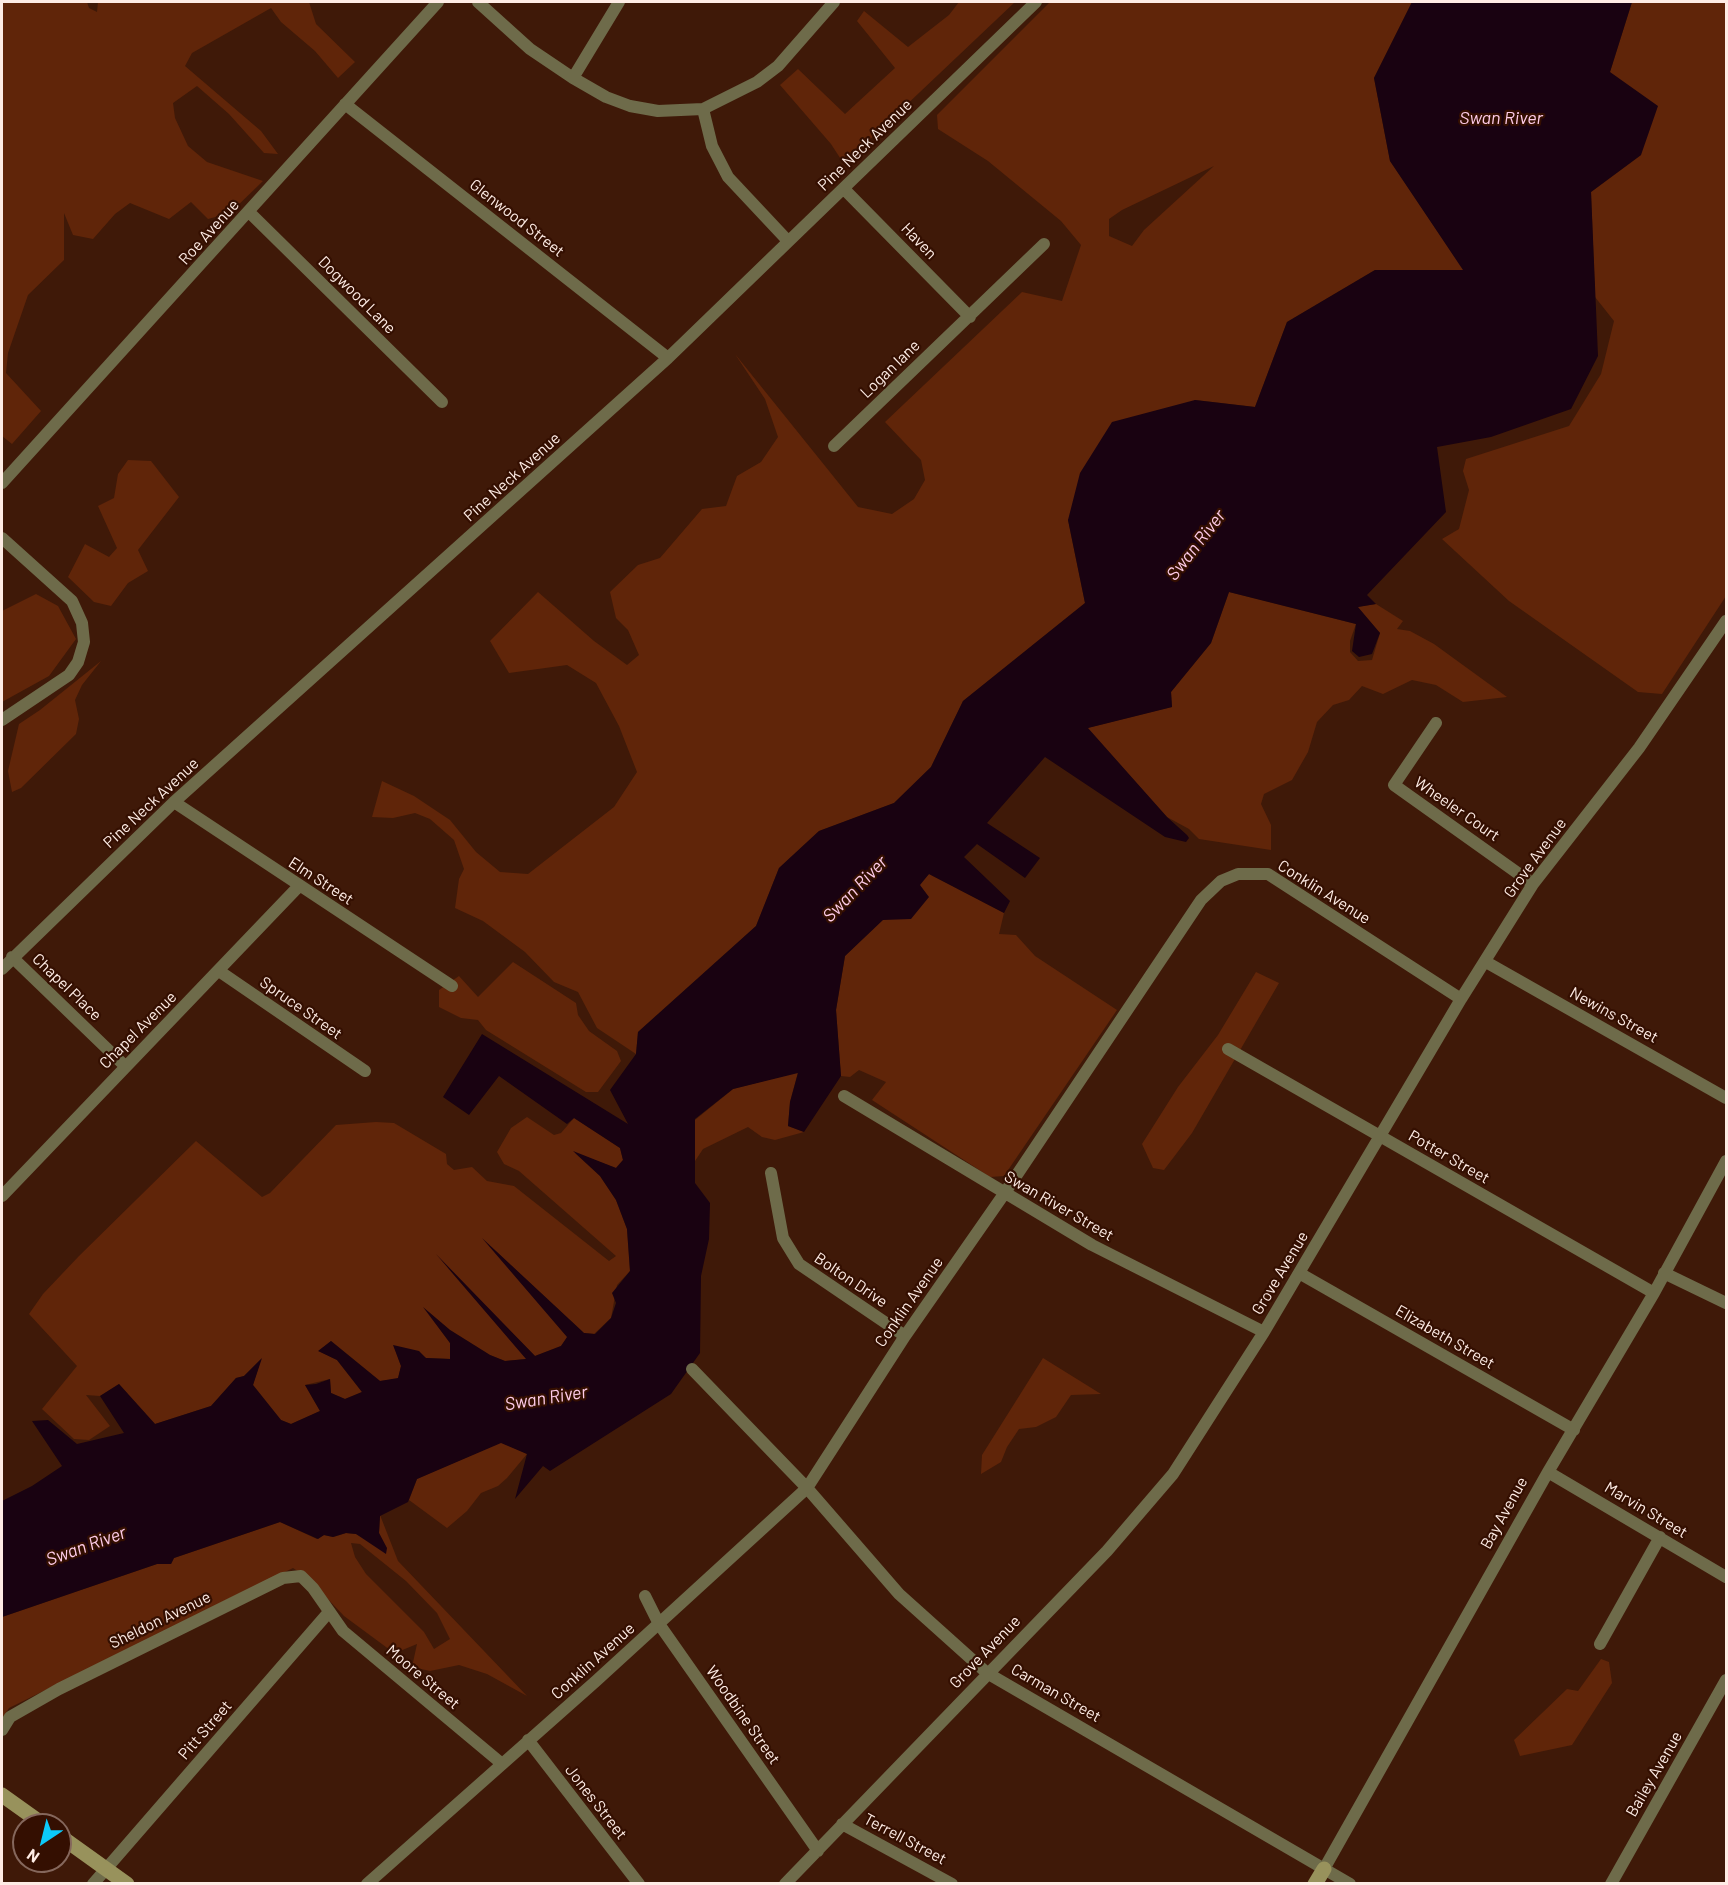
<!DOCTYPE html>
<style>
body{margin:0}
#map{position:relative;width:1728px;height:1885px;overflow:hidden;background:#3f1908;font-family:Barlow,sans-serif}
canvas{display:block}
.frame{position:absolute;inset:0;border:3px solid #feece5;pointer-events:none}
.north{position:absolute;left:12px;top:1813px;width:60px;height:60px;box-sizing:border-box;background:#340f01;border:2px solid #85675c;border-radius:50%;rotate:215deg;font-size:16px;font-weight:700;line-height:24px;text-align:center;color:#feece5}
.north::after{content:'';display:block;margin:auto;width:21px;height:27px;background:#0ccafa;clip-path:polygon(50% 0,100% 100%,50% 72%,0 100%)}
</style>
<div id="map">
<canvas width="1728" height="1885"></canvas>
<div class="frame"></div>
<div class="north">N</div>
</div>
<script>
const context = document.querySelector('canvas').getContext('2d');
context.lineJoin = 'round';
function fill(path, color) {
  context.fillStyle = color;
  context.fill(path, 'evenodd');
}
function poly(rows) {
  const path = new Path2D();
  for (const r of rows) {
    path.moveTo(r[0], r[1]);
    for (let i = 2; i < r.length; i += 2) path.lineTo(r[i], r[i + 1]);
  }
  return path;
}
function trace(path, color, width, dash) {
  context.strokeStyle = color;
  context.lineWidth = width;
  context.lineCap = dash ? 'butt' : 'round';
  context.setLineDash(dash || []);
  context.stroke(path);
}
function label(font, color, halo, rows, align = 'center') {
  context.font = font + ' Barlow,sans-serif';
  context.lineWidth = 4.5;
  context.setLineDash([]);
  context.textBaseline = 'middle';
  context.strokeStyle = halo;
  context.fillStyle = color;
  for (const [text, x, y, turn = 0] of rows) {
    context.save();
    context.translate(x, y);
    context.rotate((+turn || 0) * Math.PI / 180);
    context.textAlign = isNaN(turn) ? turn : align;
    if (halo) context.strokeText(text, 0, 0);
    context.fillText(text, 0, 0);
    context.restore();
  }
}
const green = poly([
 [2,2,87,2,89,8,97,12,98,2,309,2,316,24,355,62,338,78,315,51,281,22,271,8,192,53,185,66,261,131,278,154,264,153,229,114,197,86,173,103,175,118,188,146,207,162,263,181,230,213,208,219,191,202,169,219,130,203,115,214,93,239,73,235,64,213,64,260,28,295,8,353,6,373,41,411,12,444,2,436],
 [959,2,1015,2,844,164,831,144,780,85,798,69,845,114,895,68,857,21,864,11,908,47,949,15],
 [1050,2,1412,2,1374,78,1390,161,1464,270,1375,270,1287,322,1255,407,1195,400,1068,520,1085,603,963,701,931,767,894,803,819,831,779,868,756,926,638,1032,636,1054,597,1028,578,992,554,982,525,952,483,921,455,908,459,879,464,869,454,840,430,819,415,813,393,818,372,817,382,781,414,796,450,820,476,852,500,872,528,874,614,807,637,772,619,726,596,683,567,665,509,673,490,641,538,592,594,641,627,665,639,655,628,630,616,618,610,592,638,565,660,558,702,509,726,506,737,476,761,462,778,437,765,399,735,354,858,507,892,514,914,499,925,480,921,460,885,422,1022,292,1062,301,1081,245,1061,221,988,161,938,129,937,115],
 [1214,166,1144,230,1132,246,1109,236,1109,219,1122,210],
 [1632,2,1726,2,1726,596,1662,694,1638,692,1509,601,1442,539,1459,529,1469,490,1463,471,1466,459,1569,426,1601,374,1614,321,1595,297,1591,192,1641,155,1610,72],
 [128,460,151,461,179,497,138,550,148,571,128,583,111,606,94,602,68,577,85,544,109,557,117,548,98,506,114,498,118,474],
 [1229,592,1356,624,1350,641,1350,652,1358,661,1372,660,1380,633,1357,607,1376,604,1403,621,1397,629,1410,631,1434,644,1507,697,1463,702,1436,685,1412,680,1383,694,1362,686,1349,700,1333,705,1317,722,1308,752,1292,780,1264,794,1261,804,1271,825,1271,850,1199,839,1189,829,1167,817,1087,728,1172,707,1171,692,1211,643],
 [36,594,58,606,76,639,49,676,2,702,2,611],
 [101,661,82,685,75,700,79,719,76,734,21,788,12,792,8,771,19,724,40,710],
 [929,874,1004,913,999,934,1016,935,1035,956,1117,1010,1004,1176,990,1177,872,1100,886,1082,859,1070,850,1077,841,1076,836,1010,845,956],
 [513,962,576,1003,578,1015,589,1031,617,1051,621,1061,598,1092,586,1092,486,1030,478,1020,461,1018,439,1007,439,990,459,976,478,997],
 [1256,972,1279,983,1192,1133,1164,1170,1153,1168,1142,1144,1178,1087,1218,1035],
 [798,1072,790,1102,788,1126,804,1132,775,1140,762,1137,748,1127,703,1149,695,1161,695,1120,733,1089],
 [527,1117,554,1135,561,1133,574,1118,620,1148,623,1160,616,1168,575,1153,600,1176,616,1200,627,1229,630,1271,617,1285,611,1318,594,1334,584,1333,488,1244,568,1337,561,1346,535,1356,447,1267,527,1359,505,1361,490,1355,450,1330,426,1310,450,1343,451,1359,426,1358,394,1346,401,1366,398,1379,380,1381,331,1341,319,1351,337,1360,362,1392,345,1399,331,1393,330,1379,305,1385,320,1411,291,1424,281,1420,253,1385,261,1359,244,1376,236,1378,211,1406,155,1424,119,1384,100,1396,86,1395,110,1426,89,1440,74,1439,42,1409,77,1366,29,1314,43,1294,79,1256,196,1141,262,1197,270,1193,336,1125,376,1122,394,1123,446,1154,447,1164,454,1170,472,1167,487,1181,514,1186,609,1261,616,1256,519,1171,504,1164,497,1152,511,1128],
 [1043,1358,1101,1394,1071,1395,1056,1417,1036,1427,1019,1429,1007,1447,1001,1462,981,1474,982,1455],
 [501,1442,527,1454,507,1478,498,1486,481,1493,467,1511,447,1528,409,1500,417,1479],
 [380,1515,398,1561,527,1696,487,1674,459,1665,430,1671,412,1667,417,1644,400,1651,390,1650,344,1616,308,1578,293,1568,9,1708,2,1719,2,1617,157,1564,171,1564,174,1558,280,1522,317,1539,324,1535,333,1537,346,1533,356,1534,386,1548,379,1533],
 [351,1543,360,1544,406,1581,437,1613,450,1639,434,1649,424,1632,366,1574,355,1557],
 [1601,1659,1609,1662,1612,1683,1572,1745,1520,1756,1514,1740,1567,1689,1578,1691]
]);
const water = poly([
 [1412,2,1632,2,1610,72,1658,106,1641,155,1591,192,1598,356,1571,409,1491,437,1437,447,1446,512,1367,595,1376,604,1358,607,1380,633,1372,654,1359,657,1352,651,1356,624,1229,592,1211,643,1171,692,1172,707,1088,728,1167,817,1187,835,1189,838,1186,842,1165,837,1045,757,987,823,1040,858,1025,878,977,844,964,857,1010,901,1004,913,929,874,920,885,929,897,911,919,883,920,845,956,836,1010,841,1076,804,1132,788,1126,790,1102,798,1073,733,1089,695,1119,695,1183,710,1203,709,1239,701,1276,700,1353,671,1394,550,1471,543,1466,515,1499,527,1454,501,1443,417,1479,408,1502,380,1516,379,1533,387,1548,386,1554,356,1534,346,1533,333,1537,324,1535,318,1539,280,1522,174,1558,171,1564,157,1564,2,1617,2,1501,32,1486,62,1466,32,1421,48,1420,77,1444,124,1433,100,1396,119,1384,155,1424,211,1406,236,1378,244,1376,262,1358,253,1385,281,1420,291,1424,320,1411,305,1385,316,1384,330,1379,331,1393,345,1399,362,1392,337,1360,318,1351,331,1341,380,1381,398,1378,401,1366,393,1345,419,1351,426,1358,450,1359,450,1343,423,1307,450,1330,490,1355,505,1361,526,1359,436,1254,535,1356,561,1346,567,1337,482,1238,584,1333,595,1334,611,1318,616,1303,612,1293,630,1271,627,1229,616,1200,600,1176,573,1151,616,1168,623,1160,620,1148,574,1118,567,1124,499,1076,469,1115,443,1097,482,1034,628,1124,610,1090,636,1054,638,1032,756,926,779,868,819,831,894,803,931,767,963,701,1085,603,1068,520,1080,473,1112,422,1195,400,1255,407,1287,322,1375,270,1463,270,1390,161,1374,78]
]);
const street = poly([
 [478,2,530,49,573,78,606,97,630,106,658,111,703,109,757,82,778,66,834,2],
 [573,78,619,2],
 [345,104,668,358],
 [703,109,712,146,728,177,788,241],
 [844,189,970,317],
 [249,212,442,402],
 [834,446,1044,244],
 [2,483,438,2],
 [2,538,72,601,82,623,84,642,78,662,69,675,2,720],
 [1436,723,1394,785,1533,884],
 [174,802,452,986],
 [12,957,125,1066],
 [1486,962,1726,1098],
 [2,969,174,802,668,358,1036,2],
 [219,971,365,1071],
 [1228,1049,1654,1293],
 [844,1096,1092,1245,1264,1332],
 [771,1173,783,1238,799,1264,905,1336],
 [2,1196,299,886],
 [1299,1273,1574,1430],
 [1664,1273,1726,1303],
 [692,1369,807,1488,899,1594,987,1673,1350,1884],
 [1548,1472,1726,1577],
 [645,1596,659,1624,818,1851],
 [1600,1644,1660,1537],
 [2,1730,10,1717,59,1689,283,1578,301,1576,313,1588,343,1631,501,1763],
 [528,1740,639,1884],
 [842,1824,952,1884],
 [1324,1869,1548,1472,1654,1293,1726,1161],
 [93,1884,329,1612],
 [367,1884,596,1681,807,1488,905,1336,1004,1194,1201,900,1221,881,1238,874,1268,874,1461,999],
 [785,1884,1107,1551,1173,1474,1264,1332,1461,999,1533,884,1639,748,1726,621],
 [1611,1884,1726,1680]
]);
const secondary = poly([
 [2,1795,44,1825],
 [60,1836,127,1884],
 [1315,1884,1324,1869]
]);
const streetNames = [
 ["Pine Neck Avenue",865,145,-44],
 ["Glenwood Street",517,218,38],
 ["Roe Avenue",209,232,-48],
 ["Haven",919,241,46],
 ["Dogwood Lane",357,295,45],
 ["Logan lane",890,369,-44],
 ["Pine Neck Avenue",512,477,-42],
 ["Pine Neck Avenue",151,803,-43],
 ["Wheeler Court",1457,809,35],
 ["Grove Avenue",1535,858,-54],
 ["Elm Street",321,881,33],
 ["Conklin Avenue",1324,892,32],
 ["Chapel Place",67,987,44],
 ["Spruce Street",301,1008,35],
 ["Newins Street",1614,1015,29],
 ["Chapel Avenue",138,1030,-45],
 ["Potter Street",1449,1157,30],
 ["Swan River Street",1059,1206,30],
 ["Grove Avenue",1280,1273,-59],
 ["Bolton Drive",851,1280,34],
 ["Conklin Avenue",909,1302,-55],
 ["Elizabeth Street",1445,1337,30],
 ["Marvin Street",1646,1510,31],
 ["Bay Avenue",1504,1513,-61],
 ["Sheldon Avenue",160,1620,-26],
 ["Grove Avenue",985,1652,-46],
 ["Conklin Avenue",593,1661,-42],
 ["Moore Street",423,1677,40],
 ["Carman Street",1056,1693,30],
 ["Woodbine Street",743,1715,55],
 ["Pitt Street",205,1730,-49],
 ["Bailey Avenue",1654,1774,-60],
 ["Jones Street",596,1802,52],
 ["Terrell Street",905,1839,28]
];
const waterNames = [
 ["Swan River",1501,118],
 ["Swan River",1196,545,-52],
 ["Swan River",855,889,-46],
 ["Swan River",546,1398,-9],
 ["Swan River",86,1546,-20]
];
fill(green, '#602509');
fill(water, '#190211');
trace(street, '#6e6b4a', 12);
trace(secondary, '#98925c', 15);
label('16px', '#feece5', '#340f01', streetNames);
label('italic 18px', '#fecce9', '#340f01', waterNames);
</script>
